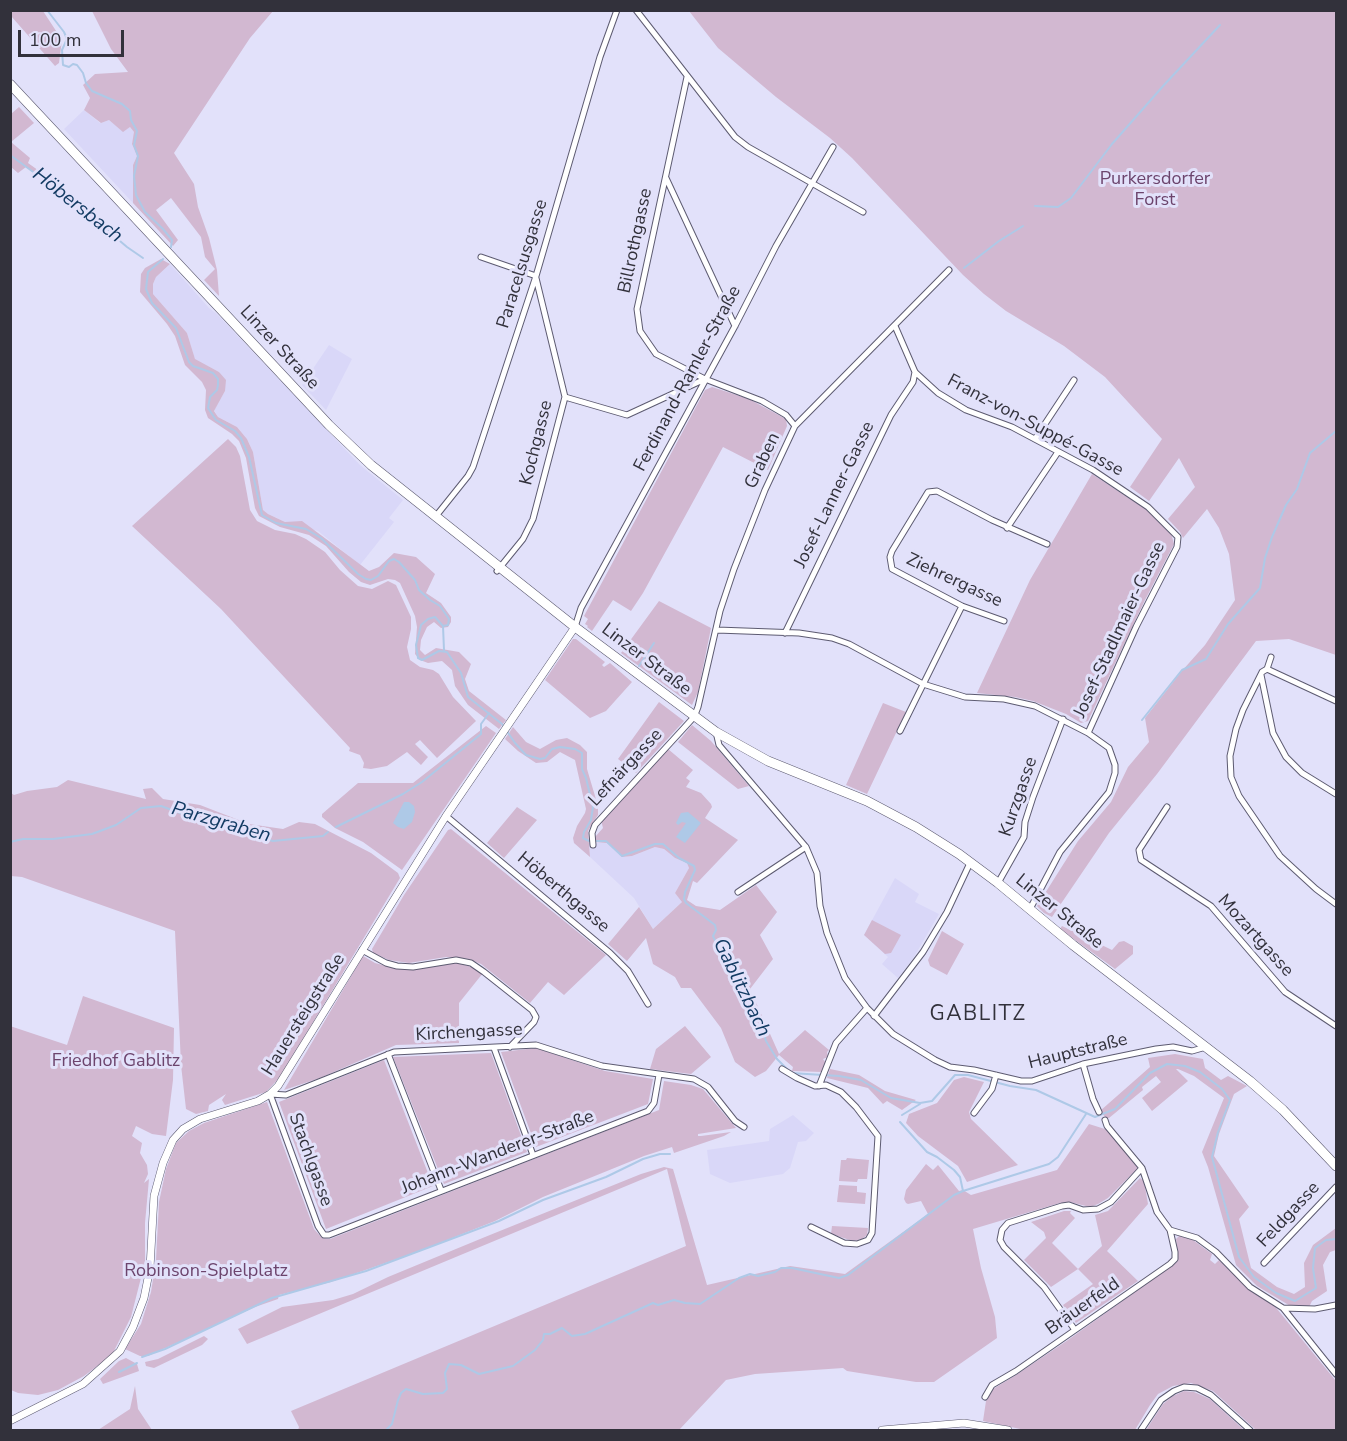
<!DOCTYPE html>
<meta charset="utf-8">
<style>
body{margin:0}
#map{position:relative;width:1347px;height:1441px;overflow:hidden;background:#e2e1fa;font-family:"Nunito Sans",sans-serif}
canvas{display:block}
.frame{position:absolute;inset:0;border:12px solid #32313b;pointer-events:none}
.scale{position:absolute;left:18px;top:30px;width:106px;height:27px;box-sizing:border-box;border:3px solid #32313b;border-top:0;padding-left:8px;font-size:18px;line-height:21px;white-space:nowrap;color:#32313b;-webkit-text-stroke:4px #e2e1fa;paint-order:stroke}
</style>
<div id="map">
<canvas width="1347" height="1441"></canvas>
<div class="frame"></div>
<div class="scale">100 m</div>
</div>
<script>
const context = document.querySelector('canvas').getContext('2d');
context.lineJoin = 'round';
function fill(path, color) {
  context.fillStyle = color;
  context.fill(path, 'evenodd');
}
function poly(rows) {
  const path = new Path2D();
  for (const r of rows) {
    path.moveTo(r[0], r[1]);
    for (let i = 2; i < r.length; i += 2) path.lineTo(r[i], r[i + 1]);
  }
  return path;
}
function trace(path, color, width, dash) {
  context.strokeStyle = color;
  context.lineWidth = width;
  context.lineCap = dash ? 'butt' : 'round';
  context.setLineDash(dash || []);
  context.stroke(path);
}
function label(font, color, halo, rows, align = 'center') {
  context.font = font + ' "Nunito Sans",sans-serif';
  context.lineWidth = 6;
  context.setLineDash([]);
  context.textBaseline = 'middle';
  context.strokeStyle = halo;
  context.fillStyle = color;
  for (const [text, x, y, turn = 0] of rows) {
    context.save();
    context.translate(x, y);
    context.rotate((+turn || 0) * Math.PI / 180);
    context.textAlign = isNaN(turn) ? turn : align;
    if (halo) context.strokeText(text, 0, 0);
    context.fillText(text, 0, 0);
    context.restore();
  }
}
const built = poly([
 [84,110,100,123,109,120,123,131,130,127,135,133,132,144,137,156,133,165,133,203,64,129],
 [170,264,209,308,217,314,360,465,403,500,389,518,394,522,360,565,318,531,285,522,268,514,263,510,253,452,247,439,237,427,218,417,214,410,225,391,219,372,195,360,187,333,153,294,153,284,156,277],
 [329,345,352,359,326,410,302,385],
 [606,842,622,857,632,856,655,847,664,849,675,858,688,863,689,868,675,893,683,901,653,929,634,898,590,857,589,843],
 [895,878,919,894,915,902,939,914,914,957,898,978,882,964,888,957,864,935],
 [793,1115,814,1133,806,1141,798,1142,790,1168,783,1174,730,1183,710,1174,707,1150,769,1141,770,1129]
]);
const green = poly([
 [10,11,43,11,62,40,59,63,55,66,11,16],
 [92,11,273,11,250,38,174,153,194,184,198,207,209,238,217,270,219,296,204,280,215,269,205,257,201,237,171,198,156,210,178,240,173,246,133,203,133,165,137,156,132,144,134,132,130,127,123,132,109,120,101,123,84,110,90,98,83,85,95,74,128,72,111,49],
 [689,11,1336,11,1336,655,1289,639,1256,641,1157,774,1109,833,1052,917,1044,913,1037,906,1078,841,1111,802,1128,767,1149,742,1145,718,1181,672,1205,645,1235,600,1229,554,1219,528,1207,509,1183,538,1180,532,1168,519,1195,487,1179,458,1149,501,1130,487,1162,439,1105,377,1064,346,1006,311,984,294,963,275,852,158,830,138,776,97,718,48],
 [19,107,34,123,11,142,30,158,28,163,49,178,48,183,26,167,18,173,11,167,11,114],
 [161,259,170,264,156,277,153,284,153,294,187,333,195,359,219,372,226,380,225,391,214,411,218,417,237,427,247,439,253,452,263,510,268,514,285,522,302,521,369,571,379,567,394,553,416,557,435,574,426,593,441,603,451,617,451,622,448,627,441,628,434,622,427,627,421,640,420,650,425,655,436,648,459,652,471,664,465,679,469,691,506,720,499,729,468,705,455,686,452,670,442,661,428,663,420,660,415,654,417,627,415,616,400,583,395,580,388,579,370,585,361,582,349,572,326,546,309,535,280,527,259,516,255,508,246,458,239,441,232,434,208,418,205,410,206,390,202,382,185,365,175,336,167,324,140,292,141,274,145,268],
 [712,387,749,399,786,419,787,426,768,470,723,447,643,593,631,611,613,600,592,631,587,627,588,626,585,624,588,619,584,616,705,390],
 [228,439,236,447,240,456,250,510,257,521,275,530,295,534,306,539,325,552,340,570,358,586,372,589,388,581,396,585,411,617,411,629,407,647,410,660,420,667,433,670,439,674,453,697,476,721,437,758,420,740,415,744,428,757,421,765,407,752,387,766,371,769,363,768,364,763,360,755,349,751,350,748,221,609,132,526],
 [1092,474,1147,510,1171,533,1174,544,1145,600,1088,721,1081,723,1066,714,1033,701,1015,697,977,693,1030,580],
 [659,601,711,628,698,692,692,705,621,653],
 [573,639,576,639,605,662,602,665,604,667,610,663,632,682,606,711,590,718,545,680],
 [659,702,684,721,636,773,618,759],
 [883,703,906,712,867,794,846,785],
 [692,725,711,741,749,786,738,789,678,742],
 [486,726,496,733,402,870,363,842,335,828,322,817,322,814,358,783,413,783],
 [513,727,526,742,540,749,556,740,567,738,580,745,587,752,587,769,598,806,598,815,588,831,590,857,574,843,573,838,577,826,585,813,586,809,575,760,560,752,547,762,536,763,518,751,505,739],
 [668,749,693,770,686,778,690,781,686,787,701,793,711,804,712,807,705,818,738,840,697,883,693,881,687,900,696,906,720,910,756,885,777,912,760,935,773,959,750,989,779,1054,805,1030,829,1050,827,1052,828,1057,823,1059,826,1063,822,1072,792,1071,793,1067,779,1055,766,1071,755,1077,735,1062,721,1028,691,988,681,988,675,977,653,964,646,938,627,961,608,944,639,907,653,929,682,902,675,893,689,868,687,863,675,858,664,849,655,847,632,856,622,857,607,843,595,842,595,837,603,828,601,820],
 [68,780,146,799,143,789,152,788,163,799,200,805,249,824,283,829,299,822,315,824,371,853,398,873,400,878,280,1077,266,1092,225,1105,222,1100,226,1094,209,1105,208,1111,196,1114,186,1109,181,1065,175,931,22,877,11,876,10,815,12,815,11,793,14,795,27,791,57,787],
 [517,807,537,820,504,858,487,843],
 [451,829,606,955,564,995,548,982,530,1003,481,964,469,959,446,957,409,963,389,960,373,953,372,949,404,895,448,830],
 [872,920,901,935,891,953,885,954,864,935],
 [1062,926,1112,950,1119,942,1124,941,1133,946,1133,954,1115,969,1060,929],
 [942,931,964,944,947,975,930,966,928,960],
 [363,956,375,963,394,968,411,970,457,963,472,967,483,973,459,1003,459,1043,396,1045,320,1078,284,1090],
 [83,996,174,1028,173,1080,166,1136,152,1134,136,1126,132,1136,142,1143,140,1153,147,1165,148,1174,144,1183,149,1179,145,1223,145,1262,131,1317,112,1355,84,1376,58,1390,38,1395,18,1393,11,1390,10,1026,67,1045],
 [685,1026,711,1057,691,1074,650,1069,656,1049],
 [536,1048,605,1071,653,1079,648,1104,536,1147,501,1052],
 [491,1053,527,1152,444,1184,393,1057],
 [1175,1054,1203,1059,1205,1068,1221,1080,1228,1076,1247,1086,1234,1094,1219,1134,1214,1156,1249,1207,1239,1219,1251,1268,1277,1287,1294,1294,1305,1287,1304,1263,1313,1245,1336,1228,1336,1250,1330,1252,1323,1265,1327,1291,1312,1301,1309,1307,1292,1307,1257,1286,1236,1265,1208,1167,1202,1152,1224,1098,1194,1076,1178,1069,1176,1069,1188,1081,1152,1111,1142,1098,1161,1082,1156,1076,1142,1087,1143,1090,1109,1118,1106,1118,1100,1111,1150,1067,1148,1058],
 [384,1060,433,1186,326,1229,279,1102],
 [830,1069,859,1075,885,1091,916,1100,902,1110,887,1101,883,1104,868,1088,827,1078],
 [964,1077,984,1082,969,1112,971,1119,1018,1165,967,1182,958,1166,918,1136,906,1123,909,1114,937,1103,954,1080],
 [664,1081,691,1085,703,1089,736,1128,698,1134,698,1136,701,1136,731,1132,724,1136,674,1153,672,1147,644,1156,543,1197,495,1221,417,1252,331,1282,279,1295,278,1299,255,1307,148,1356,140,1356,125,1349,141,1324,151,1292,156,1260,159,1202,166,1169,176,1143,189,1131,204,1123,267,1102,314,1229,322,1238,330,1239,659,1110],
 [1089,1124,1108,1130,1137,1165,1137,1169,1108,1198,1098,1204,1090,1207,1070,1202,1060,1203,973,1229,981,1268,995,1317,997,1338,934,1382,916,1382,847,1371,843,1368,755,1374,726,1380,679,1430,298,1430,299,1427,291,1411,686,1246,667,1169,247,1344,238,1329,282,1307,333,1300,353,1294,388,1277,485,1237,641,1174,664,1167,673,1169,707,1285,790,1266,845,1274,928,1214,921,1201,908,1204,906,1203,904,1199,906,1190,926,1164,933,1170,938,1165,959,1191,963,1190,971,1195,1057,1170],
 [847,1158,869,1160,867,1179,858,1179,857,1182,839,1181,841,1160,846,1160],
 [1140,1178,1144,1181,1148,1204,1107,1251,1138,1281,1076,1323,1063,1305,1093,1284,1078,1269,1051,1287,1024,1260,1046,1238,1044,1232,1031,1222,1064,1211,1071,1211,1070,1213,1075,1218,1052,1243,1078,1269,1102,1246,1095,1215,1108,1211],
 [839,1185,857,1186,857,1192,866,1193,865,1204,837,1202],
 [832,1226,868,1228,867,1235,862,1239,853,1241,831,1234],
 [1180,1235,1193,1240,1212,1254,1210,1260,1215,1264,1219,1260,1252,1292,1273,1304,1336,1381,1336,1430,1256,1430,1213,1391,1191,1383,1173,1386,1158,1394,1150,1405,1135,1430,1025,1430,983,1421,986,1401,993,1389,1016,1375,1068,1340,1178,1261,1176,1239],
 [204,1336,208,1339,202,1345,154,1368,146,1366,145,1362,158,1359],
 [126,1358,137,1364,139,1371,103,1384,100,1379,119,1361],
 [135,1386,138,1409,152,1430,98,1430,130,1409],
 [1184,1391,1194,1392,1210,1399,1244,1430,1146,1430,1163,1404,1173,1396]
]);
const water = poly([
 [404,802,409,802,414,806,415,812,412,822,404,829,398,827,393,823],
 [688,812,701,823,685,843,676,837,686,823,682,822,678,825,676,823,681,813]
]);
const stream = poly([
 [47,10,64,32,67,39,62,50,63,65,69,67,73,64,77,65,83,73,86,83,92,91,122,104,130,111,131,120,137,131,134,145,138,156,134,176,136,195,145,212,163,229,172,240,171,247],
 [10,155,73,201,127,247,143,258],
 [1035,206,1058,207,1071,198,1112,144,1164,85,1220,25],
 [163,259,148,272,146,289,152,303,176,328,189,362,193,366,213,373,218,379,218,385,217,390,210,397,208,408,216,420,235,431,241,438,249,457,262,515,276,523,306,529,321,538,358,574,366,579,371,580,378,576,389,561,394,559,399,562,415,580,419,590,430,600,440,606,449,619,448,625,443,626,435,617,428,619,421,625,416,645,418,658,422,660,439,651,447,652,461,673,468,697,502,724,515,743,526,755,540,759,545,758,552,749,560,747,575,749,582,753,582,769,586,778,593,807,591,820,584,832,583,838,589,841,606,841,622,856,655,844,663,844,679,858,694,866,695,870,685,892,684,899,686,903,715,925,716,930,713,936,721,953,745,990,760,1021,766,1041,777,1059,791,1073,839,1076,861,1080,891,1098,920,1103,932,1101,955,1075,968,1075,1010,1086,1036,1090,1095,1117,1115,1109,1150,1073,1167,1064,1185,1066,1200,1072,1222,1089,1230,1100,1218,1132,1212,1157,1239,1257,1254,1277,1276,1293,1295,1301,1316,1288,1313,1268,1315,1248,1326,1240,1336,1239],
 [964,268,999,241,1023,226],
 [443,626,444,650],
 [639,666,654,643],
 [1142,720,1182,670,1206,659,1228,624,1260,588,1265,558,1272,537,1286,505,1297,489,1310,453,1336,431],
 [336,827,403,794,422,782,481,734,481,724,489,713],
 [10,842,23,839,53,839,92,834,116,825,141,808,161,806,216,826,273,841,323,836,328,832],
 [902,1115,920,1104],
 [963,1191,1049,1164,1058,1157,1086,1114],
 [142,1357,165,1349,272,1298,366,1271,499,1221,543,1200,606,1177,643,1159,660,1154,670,1154],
 [119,1372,137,1363],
 [386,1430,392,1424,398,1400,401,1393,406,1389,423,1394,443,1393,447,1389,445,1373,449,1364,461,1365,479,1374,513,1366,535,1350,543,1340,544,1334,550,1334,562,1328,572,1336,585,1334,653,1303,658,1305,674,1300,685,1303,700,1304,739,1278,750,1274,758,1276,775,1272,781,1268,792,1268,839,1278,848,1275,954,1195,963,1191,960,1177,954,1170,937,1157,927,1152,900,1122]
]);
const minor = poly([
 [636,10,735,137,748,147,863,212],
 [687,77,639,300,637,309,640,331,656,354,705,379,762,401,786,415,795,426],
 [666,178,735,326],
 [481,257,536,276],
 [895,326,915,372,938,393,966,410,1012,427,1093,470,1148,507,1178,537,1177,547,1136,627,1088,733],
 [565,397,627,415,705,379],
 [1035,439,1074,380],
 [436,516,468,476,473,467,536,276,600,57,617,10],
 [1007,528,1058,452],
 [497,571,523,539,533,519,565,397,536,278],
 [1004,621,962,606,892,569,890,557,892,551,928,492,937,491,992,520,1047,544],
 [575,627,581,608,735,326,776,246,833,147],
 [717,630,799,633,832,638,849,644,923,684,965,697,1004,699,1035,706,1088,733,1109,748,1115,765,1115,773,1109,792,1060,852,1030,909],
 [785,633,891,415,913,382,915,372],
 [1271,657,1267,669,1262,672,1243,710,1236,729,1230,756,1231,777,1239,796,1280,856,1316,889,1336,904],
 [1267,669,1336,701],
 [1261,675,1273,733,1286,757,1302,773,1336,794],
 [900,731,962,606],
 [716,732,719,745,806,847,817,873,820,906,827,933,845,978,867,1008,893,1034,935,1060,950,1067,974,1070,1021,1081,1032,1081,1083,1064,1156,1049,1173,1047,1192,1051,1206,1047],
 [1167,807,1139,850,1141,860,1211,906,1285,992,1336,1026],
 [446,816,610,953,628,971,648,1004],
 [593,845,592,833,595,825,694,717,698,707,720,611,734,569,765,490,795,426,949,270],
 [998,883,1024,837,1025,822,1033,797,1063,719],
 [738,892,806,847],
 [362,950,386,963,397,966,413,967,456,960,471,963,484,972,532,1010,536,1017,534,1022,510,1047],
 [874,1016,923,952,947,912,970,863],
 [494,1048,533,1155],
 [388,1054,441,1190],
 [1083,1064,1093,1099,1099,1112],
 [782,1069,797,1078,815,1086,826,1085,841,1092,856,1107,878,1136,872,1233,868,1240,857,1244,844,1243,811,1227],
 [659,1075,654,1103,648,1111,329,1235,324,1235,318,1226,270,1094,286,1095,394,1052,536,1045,602,1066,694,1079,708,1087,735,1121,744,1127],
 [819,1086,836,1043,867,1008],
 [974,1113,992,1089,996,1075],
 [1105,1120,1107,1126,1142,1168,1157,1212,1170,1230,1197,1238,1216,1252,1250,1287,1283,1308,1315,1309,1336,1305],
 [1264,1263,1336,1187],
 [1283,1308,1336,1374],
 [1075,1330,1044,1287,1004,1247,1000,1240,1002,1230,1008,1223,1062,1206,1069,1205,1083,1210,1098,1209,1111,1202,1142,1168],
 [985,1397,992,1385,1016,1371,1170,1264,1175,1259,1175,1252,1170,1230],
 [1141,1430,1161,1400,1174,1391,1184,1387,1197,1388,1211,1395,1250,1430]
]);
const tertiary = poly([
 [10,1421,83,1384,120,1351,133,1327,144,1298,150,1268,154,1196,163,1163,173,1140,183,1129,200,1119,258,1101,270,1094,278,1086,446,816,575,627],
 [882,1430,964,1423,1008,1430]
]);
const primary = poly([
 [10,84,329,425,371,465,575,627,716,732,768,761,867,801,916,827,959,854,998,883,1073,945,1250,1081,1283,1110,1336,1166]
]);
const parkNames = [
 ["Purkersdorfer",1155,180],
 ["Forst",1155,201],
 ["Friedhof Gablitz",116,1062],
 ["Robinson-Spielplatz",206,1272]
];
const streetNames = [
 ["Billrothgasse",636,241,-78],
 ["Paracelsusgasse",523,264,-73],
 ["Linzer Straße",279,348,47],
 ["Ferdinand-Ramler-Straße",688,379,-62],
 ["Franz-von-Suppé-Gasse",1035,426,28],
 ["Kochgasse",537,443,-76],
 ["Graben",763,461,-65],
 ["Josef-Lanner-Gasse",835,495,-64],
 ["Ziehrergasse",954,581,25],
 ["Josef-Stadlmaier-Gasse",1120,630,-65],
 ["Linzer Straße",646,660,37],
 ["Lefnärgasse",626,768,-47],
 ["Kurzgasse",1019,797,-71],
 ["Höberthgasse",563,893,40],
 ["Linzer Straße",1059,912,39],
 ["Mozartgasse",1255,936,48],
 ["Hauersteigstraße",304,1015,-58],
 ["Kirchengasse",469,1033,-3],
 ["Hauptstraße",1078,1052,-14],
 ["Johann-Wanderer-Straße",498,1153,-21],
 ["Stachlgasse",310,1160,70],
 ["Feldgasse",1289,1215,-47],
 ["Bräuerfeld",1083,1307,-35]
];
const waterNames = [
 ["Höbersbach",77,206,38],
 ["Parzgraben",221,823,16],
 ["Gablitzbach",741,988,64]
];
const quarterNames = [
 ["GABLITZ",978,1015]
];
fill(built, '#d9d7f8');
fill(green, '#d2b8d1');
fill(water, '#aec9e7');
trace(stream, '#aec9e7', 2);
trace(minor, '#5d5b71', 7);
trace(tertiary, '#5d5b71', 8);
trace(primary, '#5d5b71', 10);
trace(minor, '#fff', 5);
trace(tertiary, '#fff', 7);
trace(primary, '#fff', 9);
label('18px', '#6c446d', '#e2e1fa', parkNames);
label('18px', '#32313b', '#e2e1fa', streetNames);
label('italic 20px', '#133b63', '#e2e1fa', waterNames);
context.letterSpacing = '1.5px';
label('21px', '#32313b', '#e2e1fa', quarterNames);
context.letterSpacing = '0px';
</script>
